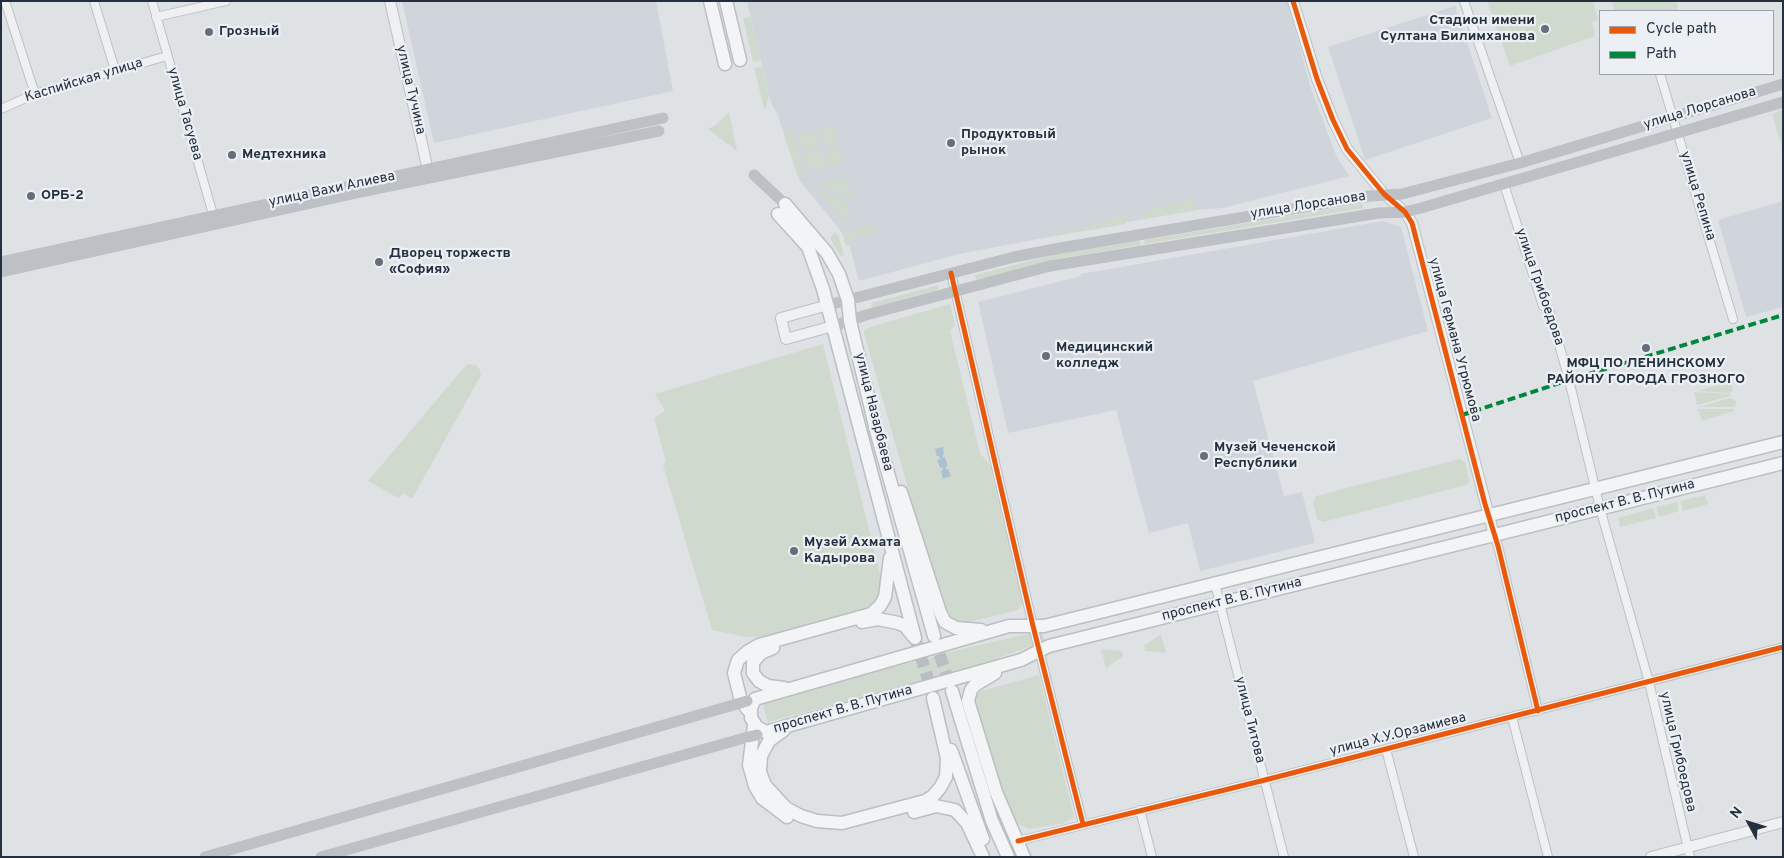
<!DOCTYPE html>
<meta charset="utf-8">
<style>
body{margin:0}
#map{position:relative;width:1784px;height:858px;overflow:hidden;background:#dfe2e5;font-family:Overpass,sans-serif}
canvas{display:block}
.frame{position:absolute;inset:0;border:2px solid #25303f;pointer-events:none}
.legend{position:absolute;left:1599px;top:10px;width:175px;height:65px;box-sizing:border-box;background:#ecf0f5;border:1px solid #9ca3ac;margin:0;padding:6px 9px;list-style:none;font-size:15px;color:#25303f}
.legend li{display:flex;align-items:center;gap:10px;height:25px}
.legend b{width:25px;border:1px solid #9ca3ac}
.north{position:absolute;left:1724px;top:798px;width:50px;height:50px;-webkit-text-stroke:4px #ecf0f5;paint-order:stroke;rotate:309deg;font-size:14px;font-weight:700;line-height:20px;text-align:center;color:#25303f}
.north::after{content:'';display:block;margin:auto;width:18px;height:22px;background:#25303f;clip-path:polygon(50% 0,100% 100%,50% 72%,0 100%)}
</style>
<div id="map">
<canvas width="1784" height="858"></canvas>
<div class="frame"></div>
<ul class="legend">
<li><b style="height:6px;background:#e8590c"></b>Cycle path</li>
<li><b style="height:6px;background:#00873e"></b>Path</li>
</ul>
<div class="north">N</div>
</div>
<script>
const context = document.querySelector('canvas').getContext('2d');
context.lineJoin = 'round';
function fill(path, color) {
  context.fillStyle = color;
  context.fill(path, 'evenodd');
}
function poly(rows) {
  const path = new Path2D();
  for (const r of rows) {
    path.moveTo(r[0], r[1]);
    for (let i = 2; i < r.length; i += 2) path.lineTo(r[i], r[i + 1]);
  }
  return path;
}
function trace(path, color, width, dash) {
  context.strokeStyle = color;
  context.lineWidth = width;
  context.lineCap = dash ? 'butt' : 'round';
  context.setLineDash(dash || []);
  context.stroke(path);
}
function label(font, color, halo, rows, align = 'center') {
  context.font = font + ' Overpass,sans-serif';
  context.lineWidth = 4.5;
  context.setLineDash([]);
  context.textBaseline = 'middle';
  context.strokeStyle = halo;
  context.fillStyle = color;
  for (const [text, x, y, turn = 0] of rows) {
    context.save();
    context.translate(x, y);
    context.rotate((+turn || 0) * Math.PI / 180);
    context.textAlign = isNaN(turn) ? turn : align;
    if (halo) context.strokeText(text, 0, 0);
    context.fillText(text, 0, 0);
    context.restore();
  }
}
const built = poly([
 [402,1,656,1,673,91,434,143],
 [747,1,1288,1,1310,86,1336,155,1349,176,1223,208,1197,210,1144,219,959,254,859,281,848,240,800,181,778,116,770,100],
 [1455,6,1492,118,1365,160,1328,47],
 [1783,201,1783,307,1746,317,1718,220],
 [1383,221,1401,227,1428,331,1253,381,1284,496,1302,492,1315,543,1200,571,1188,523,1149,533,1116,410,1008,433,978,302,1081,276,1081,274]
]);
const green = poly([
 [1487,1,1593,1,1598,20,1592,22,1595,36,1510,66],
 [1612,1,1676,1,1679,11,1614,11],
 [749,17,751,19,761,60,753,62,743,18],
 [762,67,769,94,766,108,764,108,754,68],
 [1783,110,1783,151,1772,114],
 [729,112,737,151,708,129,716,125],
 [835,126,839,143,828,146,823,143,820,130],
 [817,131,820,144,817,148,803,152,799,135],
 [794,132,804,173,798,176,784,135],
 [839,146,844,163,829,167,826,154,829,149],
 [818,152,823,154,826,168,808,172,804,155],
 [847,177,852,197,849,199,817,185],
 [816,188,847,202,847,207,851,213,845,223],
 [1194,198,1197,210,1144,219,1142,211],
 [1362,204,1363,208,1145,244,1144,240],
 [1119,212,1124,214,1126,224,1043,238,1117,217],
 [875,224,878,233,849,240,850,245,846,246,842,233],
 [835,232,839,237,844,255,840,256,830,238],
 [1140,240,1141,245,1057,259,976,280,975,275,1056,254],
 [938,285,939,289,873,308,871,307,872,303],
 [950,304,955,325,950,331,980,453,990,466,1023,604,1018,610,953,626,940,602,864,333,864,330,870,327],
 [823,344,882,582,877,601,865,611,774,637,746,637,712,630,663,465,666,462,654,418,665,411,655,394],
 [467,364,476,365,480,370,481,375,412,499,404,493,398,498,368,481],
 [1730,381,1733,390,1730,393,1697,391],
 [1694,392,1730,394,1730,396,1697,405],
 [1730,398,1736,401,1736,404,1734,407,1699,407],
 [1698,409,1734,409,1734,411,1702,421],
 [1460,459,1465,462,1469,480,1468,484,1466,485,1323,522,1317,519,1313,502,1316,496],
 [1705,495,1708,504,1683,511,1680,501],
 [1677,502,1679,511,1659,517,1656,507],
 [1653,508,1656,518,1620,527,1618,518],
 [1042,631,1045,641,980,665,768,722,762,702,966,648],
 [1161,634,1166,653,1145,651,1144,646],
 [1101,649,1122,651,1123,656,1106,668],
 [1039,675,1074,817,1065,823,1029,829,1014,822,998,787,974,693]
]);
const water = poly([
 [943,447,944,454,943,455,943,458,945,457,948,466,946,466,946,469,948,469,951,476,943,479,941,471,943,470,942,467,940,468,937,460,940,459,939,456,937,456,935,449]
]);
const primaryTunnel = poly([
 [934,637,951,689],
 [915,638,933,695]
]);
const minor = poly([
 [5,1,35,94],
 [94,1,115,70],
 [152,1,214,218],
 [1464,1,1520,163],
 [156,17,226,1],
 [1660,74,1733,319],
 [1,109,35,94,167,56],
 [1504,184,1543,306,1550,312,1569,380,1600,508,1649,682,1690,857],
 [951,273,1033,626,1083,824],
 [1494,535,1498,546,1538,711],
 [1215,584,1284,857],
 [1512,717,1548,857],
 [1386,749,1414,857],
 [1140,810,1152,857],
 [1018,841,1265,780,1783,647]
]);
const tertiary = poly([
 [390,1,429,175],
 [1293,1,1317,79,1333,120,1347,149,1384,194,1405,212,1412,223,1494,535],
 [828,305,781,318,786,339,833,326],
 [1651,857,1783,822]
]);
const secondary = poly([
 [754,175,785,204],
 [1,262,663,118],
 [1,272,352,194,659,131],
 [828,305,1014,257,1060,248,1370,196,1402,194,1520,163,1783,84],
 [833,326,866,315,1050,266,1379,213,1405,212,1421,208,1783,102],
 [205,857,737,704],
 [321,857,748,737]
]);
const primary = poly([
 [710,1,725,64],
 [726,1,740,60],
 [785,204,827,253,839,274,848,300,850,321,877,434,934,636],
 [778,214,808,247,823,289,915,638],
 [1783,442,1044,626,1009,626,755,699,751,708,751,718,757,727,766,732,1021,660,1049,646,1783,463],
 [901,492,940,612,945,622,956,628,981,630],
 [862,622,878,619,898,623,905,626,913,636],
 [773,648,761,653,753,662,753,673,759,681,768,686,784,688],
 [995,673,975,685,971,690,968,701,996,792,1024,857],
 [952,691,992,821,1008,857],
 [748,710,741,701,734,673,738,660,747,652,759,645,871,614,880,606,885,597,890,558],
 [754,725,749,765,755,786,762,798,787,817],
 [784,730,769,741,761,756,760,772,765,785,786,808,801,816,817,821,842,823,925,801,933,796,940,788,946,777,947,758,933,698],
 [951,750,983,839],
 [914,812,936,806,955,810,967,823,983,857]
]);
const secondaryBridge = poly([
 [737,704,747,701],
 [748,737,757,735]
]);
const quiet = poly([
 [1462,415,1569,380,1783,315]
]);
const cycleway = poly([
 [1293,1,1317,79,1333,120,1347,149,1384,194,1405,212,1412,223,1485,504,1498,546,1538,711],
 [951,273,1033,626,1083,824],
 [1018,841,1265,780,1783,647]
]);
const markers = [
 [1545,29,5,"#666e79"],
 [209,32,5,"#666e79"],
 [951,143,5,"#666e79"],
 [232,155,5,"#666e79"],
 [31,196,5,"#666e79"],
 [379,262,5,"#666e79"],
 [1646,348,5,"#666e79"],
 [1046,356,5,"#666e79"],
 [1204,456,5,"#666e79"],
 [794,551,5,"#666e79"]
];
const poiNames = [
 ["Стадион имени",1535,21,"right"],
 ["Султана Билимханова",1535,37,"right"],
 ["Грозный",219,32],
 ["Продуктовый",961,135],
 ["рынок",961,151],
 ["Медтехника",242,155],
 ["ОРБ-2",41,196],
 ["Дворец торжеств",389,254],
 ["«София»",389,270],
 ["Медицинский",1056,348],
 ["колледж",1056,364],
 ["МФЦ ПО ЛЕНИНСКОМУ",1646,364,"center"],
 ["РАЙОНУ ГОРОДА ГРОЗНОГО",1646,380,"center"],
 ["Музей Чеченской",1214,448],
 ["Республики",1214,464],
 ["Музей Ахмата",804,543],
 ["Кадырова",804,559]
];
const streetNames = [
 ["Каспийская улица",84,81,-17],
 ["улица Тучина",410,90,77],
 ["улица Лорсанова",1700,109,-17],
 ["улица Тасуева",184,114,74],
 ["улица Вахи Алиева",332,190,-12],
 ["улица Репина",1697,196,73],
 ["улица Лорсанова",1308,206,-9],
 ["улица Грибоедова",1539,287,71],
 ["улица Германа Угрюмова",1454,340,75],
 ["улица Назарбаева",873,412,76],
 ["проспект В. В. Путина",1625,502,-14],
 ["проспект В. В. Путина",1232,600,-14],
 ["проспект В. В. Путина",843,710,-16],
 ["улица Титова",1249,720,76],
 ["улица Х.У.Орзамиева",1398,735,-14],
 ["улица Грибоедова",1677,752,77]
];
fill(built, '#d0d5dc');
fill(green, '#d0d9ce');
fill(water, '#aac0d3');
trace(primaryTunnel, '#babec4', 12, [12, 6]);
trace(minor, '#bdc0c3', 10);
trace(tertiary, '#bdc0c3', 12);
trace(primary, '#babfc3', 15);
trace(minor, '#eef0f2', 8);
trace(tertiary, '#eef0f2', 10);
trace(secondary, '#bdc0c5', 11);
trace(primary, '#f3f4f5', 12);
trace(secondaryBridge, '#bdc0c5', 11);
trace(quiet, '#00873e', 4, [8, 4]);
trace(cycleway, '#e8590c', 5);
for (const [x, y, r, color] of markers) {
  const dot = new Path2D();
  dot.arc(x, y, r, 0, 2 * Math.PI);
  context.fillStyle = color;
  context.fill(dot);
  trace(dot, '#ecf0f5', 2);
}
label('bold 14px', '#25303f', '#ecf0f5', poiNames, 'left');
label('14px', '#25303f', '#ecf0f5', streetNames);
</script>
